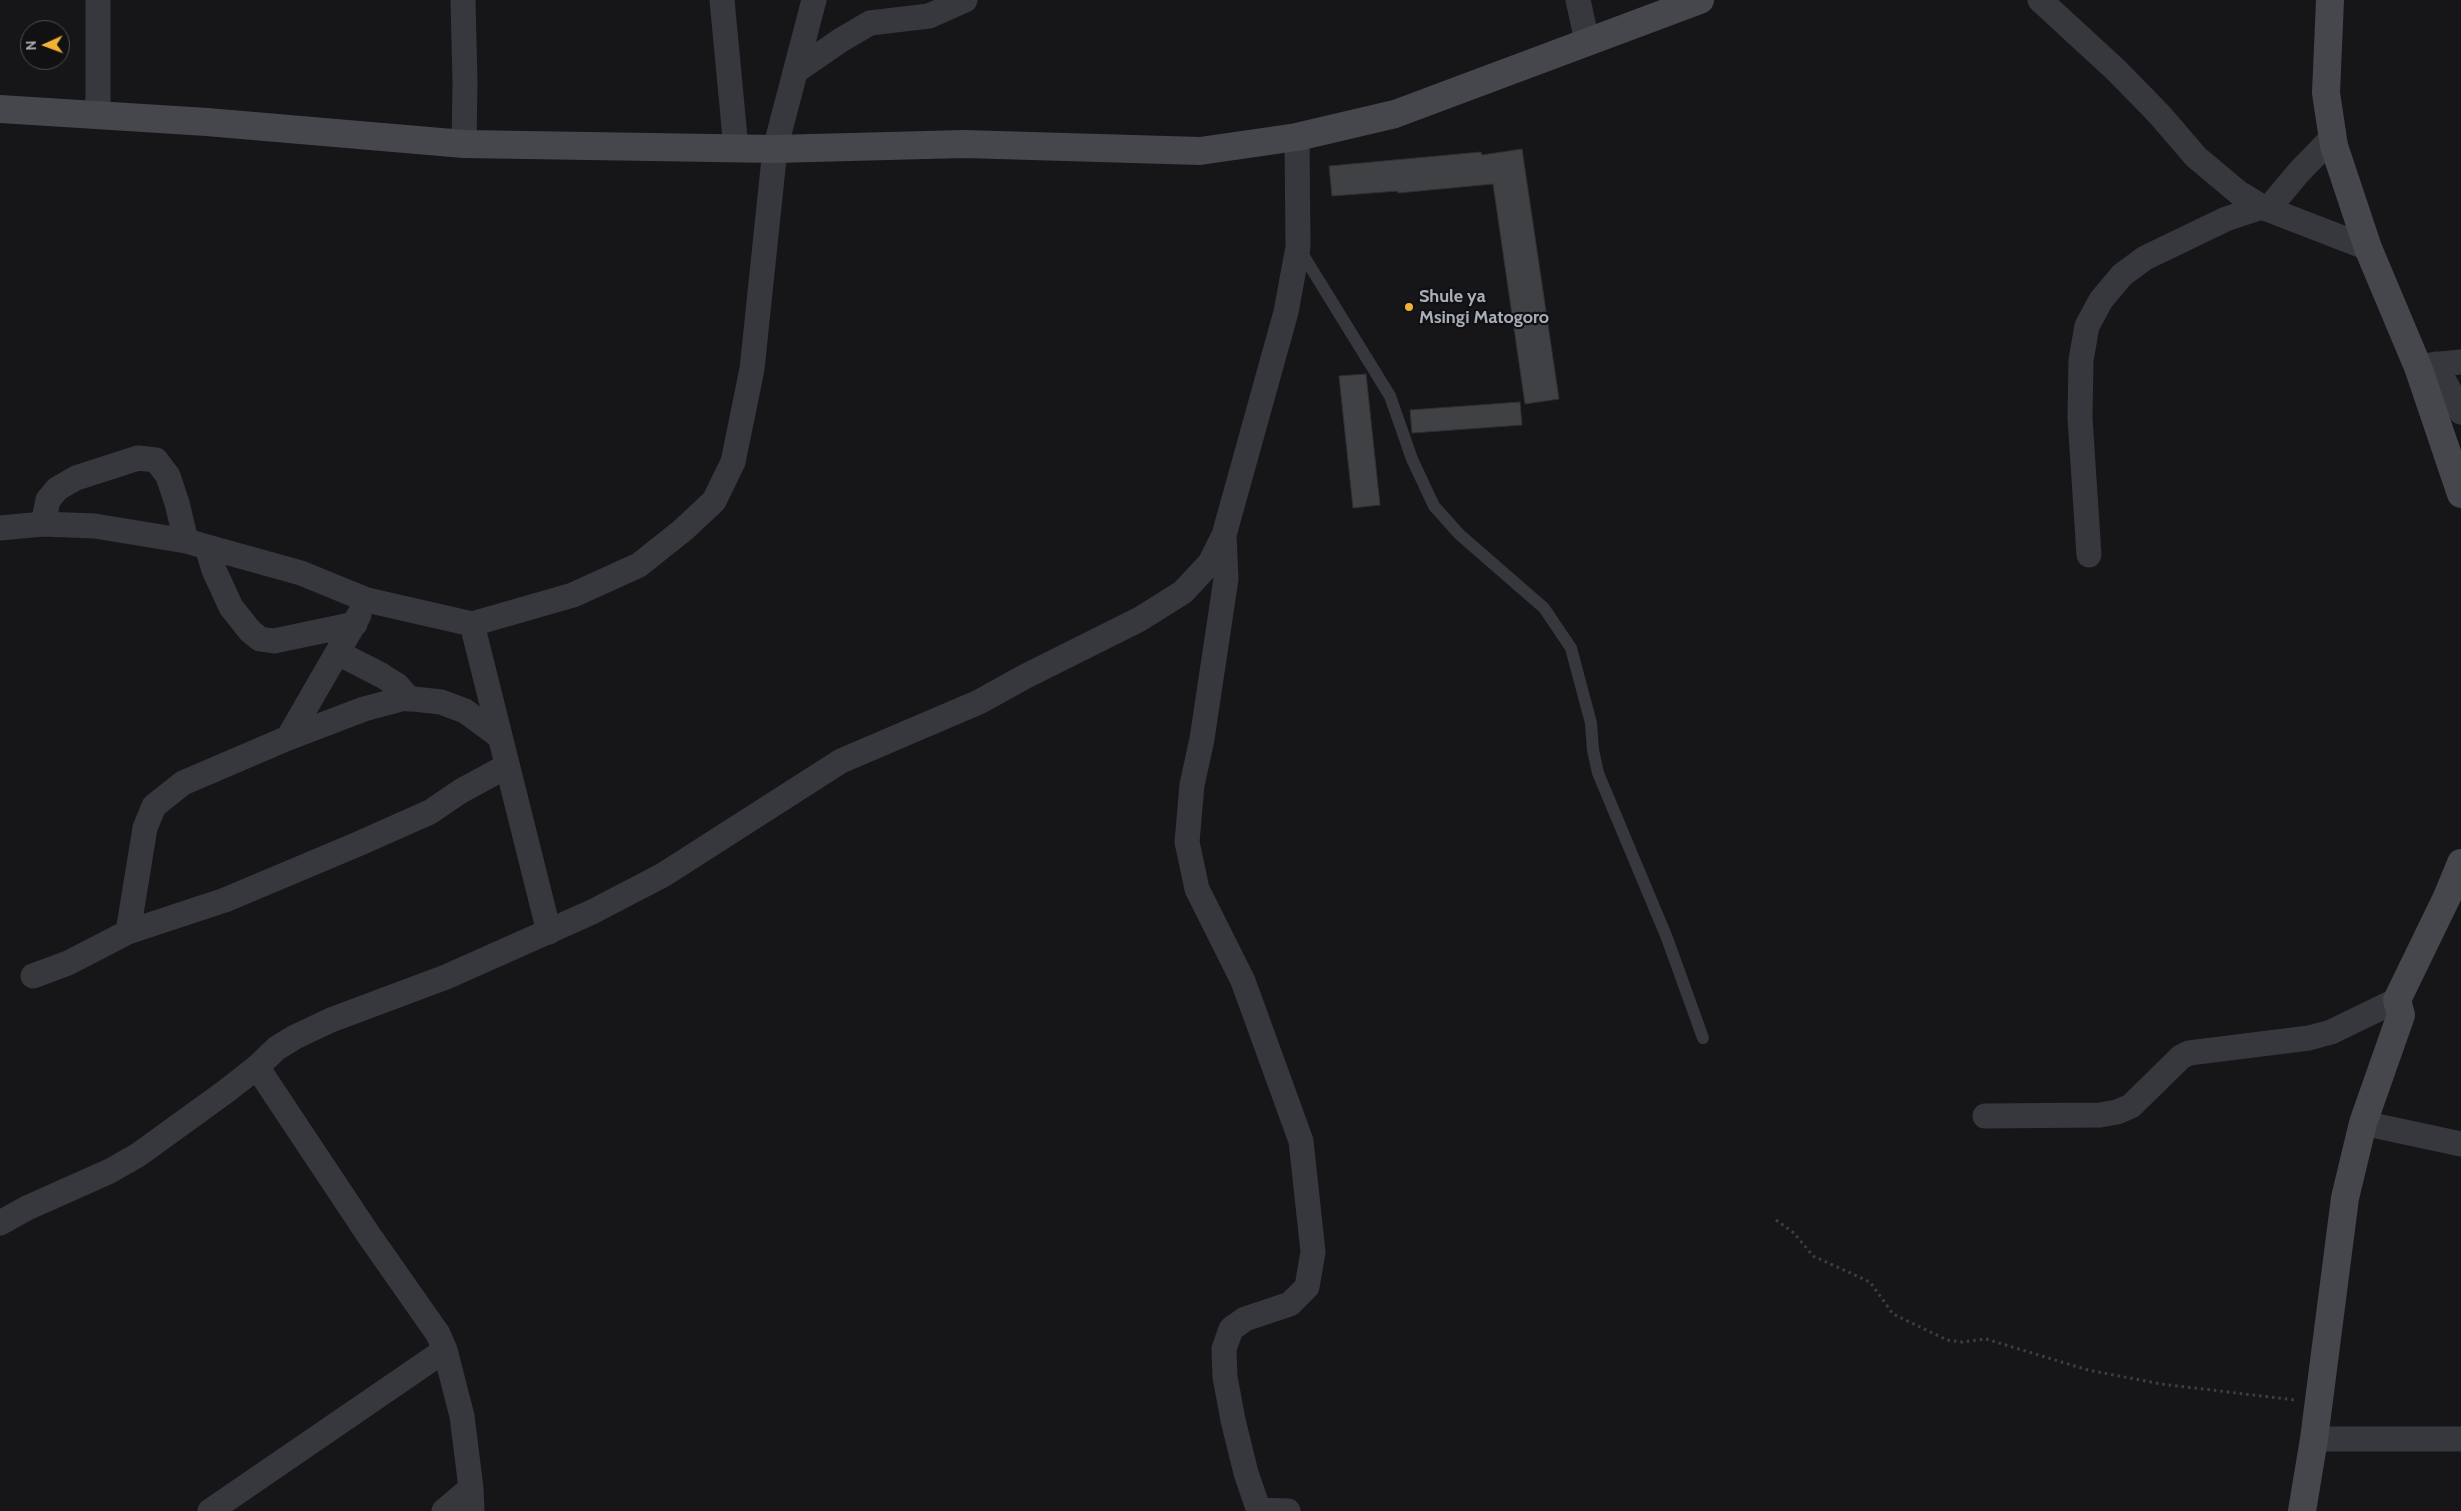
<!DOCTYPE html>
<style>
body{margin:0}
#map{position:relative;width:2461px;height:1511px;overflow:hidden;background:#161618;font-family:Cabin,sans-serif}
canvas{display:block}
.north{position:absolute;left:20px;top:20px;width:50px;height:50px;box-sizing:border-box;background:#111113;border:1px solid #4d4f55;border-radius:50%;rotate:268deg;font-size:14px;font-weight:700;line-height:20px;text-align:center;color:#a8adb8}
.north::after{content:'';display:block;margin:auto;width:18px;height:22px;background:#f2b134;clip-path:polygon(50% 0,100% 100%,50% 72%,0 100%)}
</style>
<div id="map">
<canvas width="2461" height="1511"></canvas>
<div class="north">N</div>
</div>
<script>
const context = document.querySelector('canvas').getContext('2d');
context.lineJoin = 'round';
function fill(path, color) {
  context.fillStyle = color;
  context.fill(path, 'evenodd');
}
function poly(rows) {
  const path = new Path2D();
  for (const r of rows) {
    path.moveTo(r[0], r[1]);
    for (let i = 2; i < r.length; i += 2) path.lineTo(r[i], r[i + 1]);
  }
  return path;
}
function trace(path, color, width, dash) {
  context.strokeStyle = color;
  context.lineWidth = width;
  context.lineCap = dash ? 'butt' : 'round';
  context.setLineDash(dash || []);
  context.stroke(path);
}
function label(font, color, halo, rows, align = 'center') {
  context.font = font + ' Cabin,sans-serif';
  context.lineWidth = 4.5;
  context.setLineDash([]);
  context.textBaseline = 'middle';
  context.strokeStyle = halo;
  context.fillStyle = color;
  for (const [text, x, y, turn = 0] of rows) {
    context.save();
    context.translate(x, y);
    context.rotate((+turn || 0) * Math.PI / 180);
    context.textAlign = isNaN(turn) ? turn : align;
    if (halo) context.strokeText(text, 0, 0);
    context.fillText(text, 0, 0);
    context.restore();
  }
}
const building = poly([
 [1522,149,1559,399,1525,404,1493,184,1398,193,1398,191,1332,196,1329,166,1481,152,1482,155,1522,149],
 [1366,374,1380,505,1353,508,1339,376,1366,374],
 [1520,402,1522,425,1412,433,1410,410,1520,402]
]);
const path = poly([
 [1776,1220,1794,1233,1813,1256,1870,1282,1893,1314,1947,1340,1962,1342,1986,1339,2088,1370,2161,1384,2295,1400]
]);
const lane = poly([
 [1300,250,1390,396,1412,459,1434,506,1459,534,1544,608,1571,648,1591,723,1593,750,1598,773,1667,938,1703,1038]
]);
const street = poly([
 [463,0,465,82,464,144],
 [722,0,736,148],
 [1578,0,1587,41],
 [2040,0,2116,70,2159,114,2196,157,2239,193,2262,207,2368,248],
 [796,71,841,40,870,23,929,16,965,0],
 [98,116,98,0],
 [2268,209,2299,172,2332,138],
 [2435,364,2461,412],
 [2420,366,2461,362],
 [43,524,48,500,57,489,76,478,138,458,156,460,168,476,177,503,186,541],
 [0,528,43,524,95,526,186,541,301,573,367,600,472,624,573,595,639,565,683,530,714,501,733,462,752,369,775,149,814,0],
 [1224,535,1226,579,1202,739,1192,785,1187,842,1197,889,1243,981,1301,1141,1313,1252,1307,1287,1290,1304,1245,1319,1231,1329,1224,1349,1225,1377,1233,1420,1246,1473,1259,1511],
 [207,547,214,570,231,607,250,631,260,639,274,641,355,624],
 [2089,555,2080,418,2081,360,2087,326,2101,300,2122,275,2145,258,2226,219,2262,207],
 [472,624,549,932],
 [338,653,381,675,397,685,409,699],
 [288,738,359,615],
 [128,932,145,828,154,806,183,783,288,738,364,709,405,698,441,702,465,711,499,736],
 [33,976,68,963,128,932,225,900,358,844,430,812,461,791,507,766],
 [257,1067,368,1234,438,1334,445,1350,462,1416,471,1488,472,1511],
 [1985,1116,2100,1115,2117,1112,2131,1106,2181,1057,2189,1053,2309,1038,2331,1032,2397,1000],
 [2363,1123,2461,1144],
 [0,1223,27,1208,110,1171,138,1155,225,1092,257,1067,277,1048,295,1037,331,1020,446,977,592,912,663,875,841,761,979,702,1026,676,1140,619,1183,592,1210,563,1224,535,1286,312,1298,247,1297,137],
 [2314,1439,2461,1439],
 [1259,1510,1288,1511],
 [210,1511,445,1350],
 [444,1511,471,1488]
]);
const secondary = poly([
 [2330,0,2326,93,2334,146,2368,248,2418,367,2461,494],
 [0,109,207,122,464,144,775,149,964,144,1200,151,1297,137,1395,114,1700,0],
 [2302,1511,2314,1439,2345,1198,2363,1123,2401,1015,2397,1000,2447,897,2461,863]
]);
const markers = [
 [1409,307,5,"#f2b134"]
];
const poiNames = [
 ["Shule ya",1419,297],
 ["Msingi Matogoro",1419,318]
];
fill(building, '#404145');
trace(building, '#303034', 1);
trace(path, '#3d3f44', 3, [2.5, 4]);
trace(lane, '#37383d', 12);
trace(street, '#37383d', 25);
trace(secondary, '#45474d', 28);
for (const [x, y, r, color] of markers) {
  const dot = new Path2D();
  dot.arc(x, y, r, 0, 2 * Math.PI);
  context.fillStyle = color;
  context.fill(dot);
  trace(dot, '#111113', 2);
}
label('bold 18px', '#a8adb8', '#111113', poiNames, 'left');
</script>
